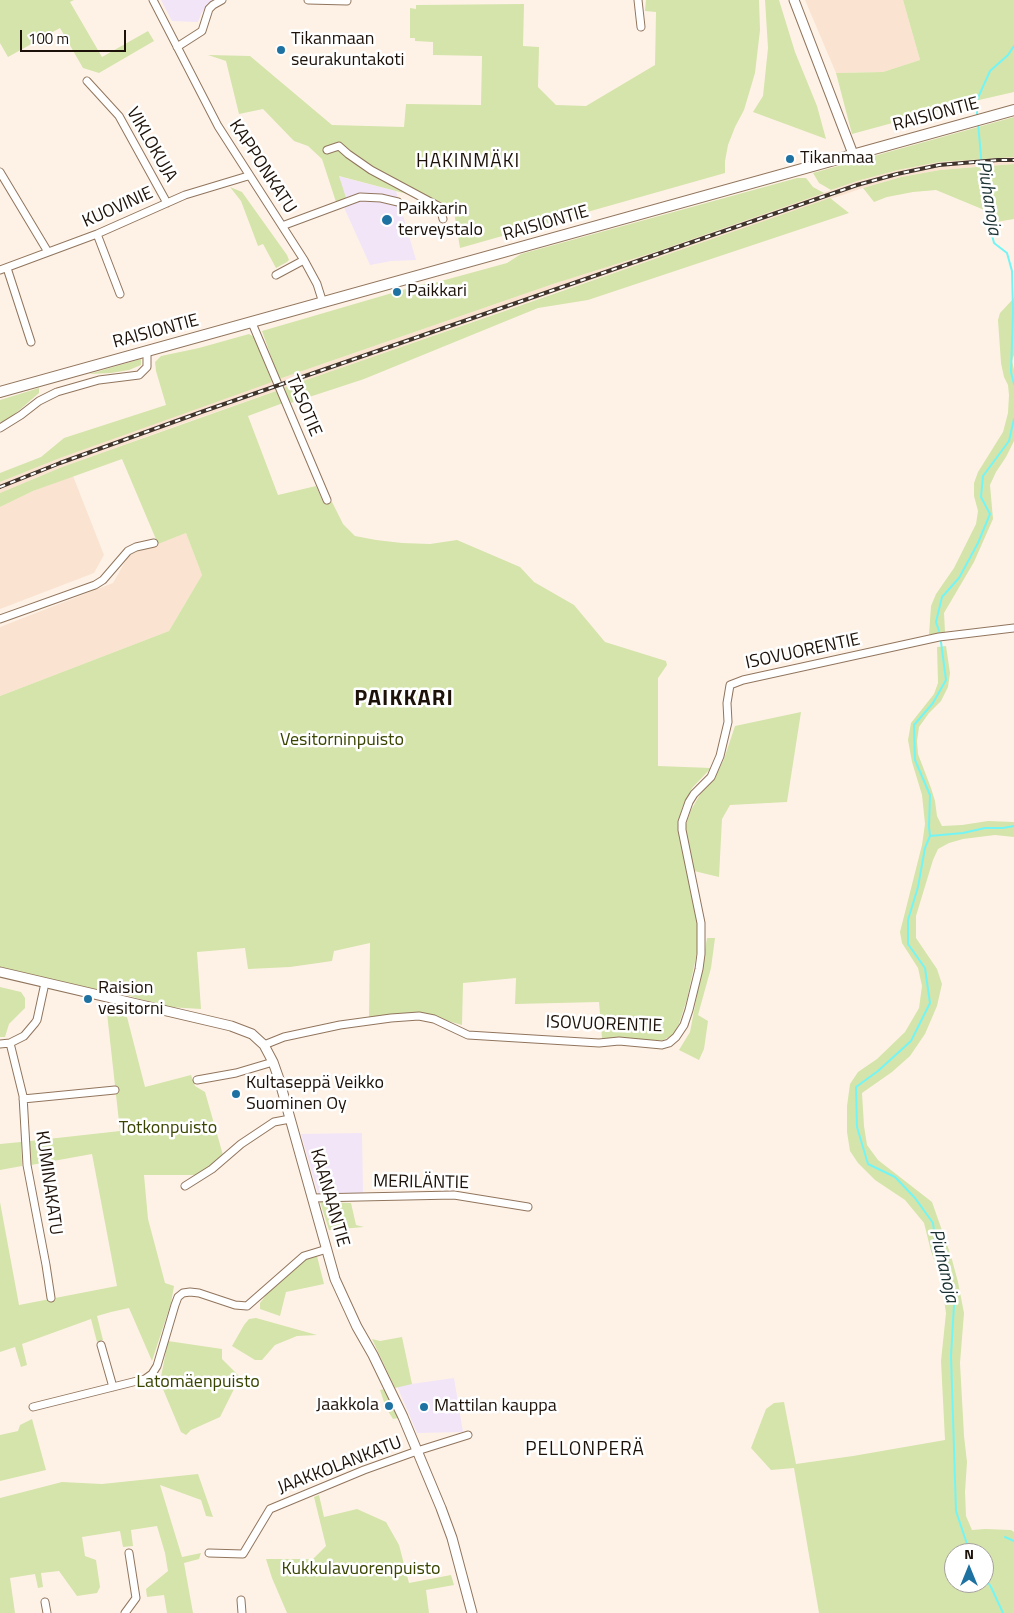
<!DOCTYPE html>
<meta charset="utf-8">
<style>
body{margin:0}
#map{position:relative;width:1014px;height:1613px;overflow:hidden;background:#fef2e7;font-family:"Titillium Web",sans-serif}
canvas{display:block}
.north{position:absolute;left:944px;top:1543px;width:50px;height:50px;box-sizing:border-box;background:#fff;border:1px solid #a5a09d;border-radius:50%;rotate:0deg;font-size:14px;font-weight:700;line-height:20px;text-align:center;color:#1d1209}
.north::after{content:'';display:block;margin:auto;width:18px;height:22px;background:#1e72a2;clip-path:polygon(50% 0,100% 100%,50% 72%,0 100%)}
.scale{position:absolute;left:20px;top:30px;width:106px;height:22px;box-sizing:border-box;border:2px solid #1d1209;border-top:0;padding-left:6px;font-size:15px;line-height:18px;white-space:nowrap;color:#1d1209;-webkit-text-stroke:4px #fff;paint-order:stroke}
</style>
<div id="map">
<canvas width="1014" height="1613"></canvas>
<div class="north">N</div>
<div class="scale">100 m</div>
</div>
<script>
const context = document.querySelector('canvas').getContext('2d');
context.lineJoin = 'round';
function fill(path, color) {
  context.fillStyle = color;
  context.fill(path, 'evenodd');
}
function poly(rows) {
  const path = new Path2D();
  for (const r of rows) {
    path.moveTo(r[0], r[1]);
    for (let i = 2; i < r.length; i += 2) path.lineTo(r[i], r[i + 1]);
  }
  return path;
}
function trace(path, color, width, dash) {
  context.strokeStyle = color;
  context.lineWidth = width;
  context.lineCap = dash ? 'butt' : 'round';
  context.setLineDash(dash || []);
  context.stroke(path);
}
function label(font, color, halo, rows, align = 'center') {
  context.font = font + ' "Titillium Web",sans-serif';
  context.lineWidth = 5;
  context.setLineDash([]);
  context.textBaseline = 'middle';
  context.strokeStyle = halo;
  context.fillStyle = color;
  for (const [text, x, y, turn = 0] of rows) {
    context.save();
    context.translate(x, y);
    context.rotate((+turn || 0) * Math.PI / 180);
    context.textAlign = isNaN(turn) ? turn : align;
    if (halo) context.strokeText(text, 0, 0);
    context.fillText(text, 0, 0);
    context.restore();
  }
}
const commercial = poly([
 [161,0,214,0,202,12,198,22,172,21],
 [338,176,396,191,416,260,391,261,370,265,342,203],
 [362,1133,363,1193,318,1194,301,1134],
 [454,1378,463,1432,417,1433,397,1386]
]);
const built = poly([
 [805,0,903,0,920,60,883,72,836,73],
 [1000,157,1014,157,1014,164,940,170,901,177,863,188,557,292,187,422,62,467,0,493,0,482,60,458,181,413,553,284,658,251,857,181,898,170,939,162],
 [73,476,104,555,94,573,0,609,0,507,33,491],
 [186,533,202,575,169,631,0,696,0,627,113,583,129,555]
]);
const green = poly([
 [0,0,74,0,70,2,102,57,148,31,154,41,99,73,83,68,60,28,8,57,0,43],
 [646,0,759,0,760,30,755,73,744,110,735,127,728,145,725,161,725,173,460,248,453,206,339,176,347,201,337,205,322,159,308,146,294,141,263,109,239,114,226,61,208,55,250,56,332,125,404,127,406,104,481,105,482,56,433,55,433,42,415,41,415,38,410,38,410,8,416,9,416,5,524,4,523,46,539,47,538,87,556,105,586,106,655,65,656,12,645,11],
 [765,0,779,0,795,52,817,106,826,139,753,112,763,96,768,48],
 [903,0,1014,0,1014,92,966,103,852,134,836,73,883,72,920,60],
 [1014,117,1014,157,939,162,898,170,857,181,831,190,819,183,813,173],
 [1014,164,1014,219,996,222,994,214,936,190,913,192,887,197,874,202,863,188,901,177,940,170],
 [797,178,806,178,813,187,824,193,658,251,553,284,279,379,262,331,423,284,434,283,507,263,521,254],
 [230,187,242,192,287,255,289,260,287,262,276,268,263,244,258,246,241,201],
 [830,198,849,213,588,300,538,308,364,379,291,403,283,388],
 [1014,298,1014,355,1012,361,1014,370,1014,441,1006,457,996,472,990,485,993,519,974,562,944,613,945,632,929,635,931,606,936,594,954,568,976,524,978,511,974,496,974,483,978,472,1003,432,1008,413,1009,395,1008,385,1004,377,1001,363,998,320,1000,313],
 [249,334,254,337,272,382,60,458,0,482,0,473,41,457,64,438,166,405,156,371,155,362,161,356,199,348],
 [141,359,141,365,129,370,111,373,89,374],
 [39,388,39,393,2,425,0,421,0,400],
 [276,391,283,403,248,416,278,495,316,486,323,502,330,498,343,524,355,536,376,540,402,543,430,544,457,540,520,567,534,582,574,605,605,642,666,661,667,665,658,678,658,766,711,768,692,788,682,808,679,822,680,837,698,924,698,948,687,999,679,1024,673,1035,663,1040,654,1042,602,1038,599,1002,515,1004,516,978,463,983,462,1025,427,1015,406,1013,369,1018,370,943,334,951,332,961,290,967,248,969,245,948,197,952,201,1009,168,1007,126,995,112,994,0,967,0,696,169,631,202,575,186,533,158,544,122,459,33,491,0,507,0,493,62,467],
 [946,646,950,673,948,687,941,701,929,713,919,727,917,741,918,754,931,788,935,801,937,816,942,826,962,825,988,821,1014,822,1014,837,995,835,963,839,949,843,938,849,933,860,916,916,916,938,937,969,942,984,937,1006,925,1034,910,1056,892,1072,862,1093,864,1126,867,1145,878,1160,932,1202,951,1256,958,1282,964,1313,960,1363,964,1436,967,1462,965,1492,966,1516,972,1530,985,1529,1011,1530,1014,1532,1014,1613,819,1613,794,1468,771,1470,751,1448,766,1409,774,1403,784,1402,796,1464,853,1456,945,1440,941,1361,946,1313,941,1279,931,1251,924,1223,905,1200,875,1180,858,1163,850,1151,847,1132,847,1106,850,1084,858,1072,877,1059,905,1032,919,1008,922,986,918,968,902,943,900,932,922,845,925,824,922,795,912,762,908,740,911,723,934,694,938,683,937,647],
 [954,1553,984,1553,984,1583,954,1583],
 [801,712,787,802,730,805,722,819,719,877,694,871,685,827,691,810,702,791,716,775,724,759,735,726],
 [707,938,715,938,711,968,698,1015,708,1021,704,1049,699,1060,679,1050,690,1032,701,974],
 [0,987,21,992,25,998,25,1008,9,1024,5,1037,0,1037],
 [107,1013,127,1017,145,1087,191,1075,195,1086,205,1092,223,1155,213,1167,202,1175,144,1175,148,1219,165,1283,174,1286,171,1303,152,1361,129,1308,111,1312,97,1316,103,1340,97,1342,91,1319,22,1344,27,1365,21,1367,15,1347,0,1352,0,1202,19,1305,117,1286,92,1154,31,1165,30,1141,120,1131],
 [21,1142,22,1166,0,1170,0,1144],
 [320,1202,351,1203,356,1225,364,1227,329,1230],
 [317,1256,324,1284,286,1292,280,1316,260,1309,260,1303,269,1291,290,1272,304,1260],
 [256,1318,317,1335,297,1336,275,1345,262,1360,255,1360,232,1346,244,1325,249,1319],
 [402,1337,412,1384,395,1388,372,1339,380,1341],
 [168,1341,222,1349,222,1359,240,1377,220,1417,191,1430,186,1435,181,1432,160,1382],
 [389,1388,403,1417,393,1419,386,1408,380,1390],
 [32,1419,46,1470,0,1481,0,1435,18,1431,20,1425],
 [198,1474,213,1517,206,1516,201,1500,160,1485,182,1557,201,1553,199,1559,184,1563,193,1613,167,1613,164,1595,147,1597,146,1589,168,1571,165,1553,157,1526,131,1530,133,1546,123,1547,120,1531,82,1537,85,1556,96,1560,100,1587,97,1593,77,1596,59,1571,41,1573,43,1587,38,1588,35,1574,10,1578,15,1613,0,1613,0,1498,62,1482,102,1484],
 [319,1495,324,1517,357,1509,386,1522,399,1545,409,1583,451,1575,454,1585,426,1590,429,1613,287,1613,272,1578,266,1559,313,1559,326,1546,314,1497]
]);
const stream = poly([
 [977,116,977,100,990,71,1008,55,1014,46],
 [978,123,984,190,992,235,994,243,1007,253,1012,271,1013,312,1011,372,1014,384],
 [939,631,936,622,942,597,959,578,978,543,990,514,981,497,983,476,1009,441,1014,419],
 [941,642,946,680,933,703,914,725,915,760,930,795,929,827,930,836,925,848,918,887,908,920,908,944,925,968,930,1003,911,1041,878,1071,856,1087,857,1127,868,1164,895,1177,915,1198,933,1223,935,1239,941,1261,954,1305,951,1356,956,1511,970,1553],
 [930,836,963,833,985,828,1003,828,1014,826],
 [1005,1537,1014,1541],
 [984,1576,991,1587,1003,1613]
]);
const minor = poly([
 [153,0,218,126,304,260,317,284,323,303],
 [308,0,347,1],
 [638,0,641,27],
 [177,47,202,31,209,9,213,5,222,0],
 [87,81,119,116,167,203],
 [327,150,339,146,348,154,371,170,440,207,443,219],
 [0,172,48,252],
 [282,226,360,197,381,198,398,202],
 [97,234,120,294],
 [7,268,31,342],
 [0,270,97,234,185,195,248,176],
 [276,275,304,260],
 [252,323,327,500],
 [0,428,21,415,39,401,57,392,99,380,139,375,147,367,147,352],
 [0,619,95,585,103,580,128,551,136,547,154,543],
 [10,1043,23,1096,27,1165,46,1265,51,1298],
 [0,1044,10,1043,24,1036,35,1023,37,1020,45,983],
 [264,1045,284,1037,340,1025,391,1018,419,1016,434,1019,468,1035,599,1043,619,1041,662,1045,669,1043,676,1037,684,1025,689,1010,699,969,701,954,701,923,682,830,682,822,689,802,694,794,711,777,720,756,728,722,727,703,730,685,743,680,939,637,1014,628],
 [197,1080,236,1073,273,1062],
 [23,1099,115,1090],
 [185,1186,212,1169,241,1144,274,1122,290,1119],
 [313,1198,454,1195,528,1207],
 [101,1345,113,1387],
 [33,1407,145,1379,152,1374,157,1366,175,1305,178,1297,183,1293,190,1292,199,1293,235,1305,247,1306,304,1256,327,1249],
 [209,1553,243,1554,270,1509,364,1470,417,1451,468,1435],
 [241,1600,242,1613],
 [45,1602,47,1613],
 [125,1613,136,1598,129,1553]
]);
const tertiary = poly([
 [794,0,853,154],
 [0,972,231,1026,252,1034,264,1045,273,1062,279,1079,335,1279,357,1327,373,1355,403,1417,441,1508,452,1538,472,1613]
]);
const secondary = poly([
 [0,392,1014,110]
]);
const rail = poly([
 [0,487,60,463,204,411,857,185,897,174,939,165,998,160,1014,160]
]);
const markers = [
 [281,50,5,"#1e72a2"],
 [790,159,5,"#1e72a2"],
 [387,220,6,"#1e72a2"],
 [397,292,5,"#1e72a2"],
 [88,999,5,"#1e72a2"],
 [236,1094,5,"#1e72a2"],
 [389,1406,5,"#1e72a2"],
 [424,1407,5,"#1e72a2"]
];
const poiNames = [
 ["Tikanmaan",291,40],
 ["seurakuntakoti",291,61],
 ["Tikanmaa",800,159],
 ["Paikkarin",398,210],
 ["terveystalo",398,231],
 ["Paikkari",407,292],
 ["Raision",98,989],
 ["vesitorni",98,1010],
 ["Kultaseppä Veikko",246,1084],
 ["Suominen Oy",246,1105],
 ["Jaakkola",379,1406,"right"],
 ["Mattilan kauppa",434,1407]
];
const streetNames = [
 ["RAISIONTIE",936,115,-15],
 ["VIKLOKUJA",151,145,60],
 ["KAPPONKATU",262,167,57],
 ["KUOVINIE",118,208,-24],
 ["RAISIONTIE",546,224,-16],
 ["RAISIONTIE",156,332,-15],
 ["TASOTIE",303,406,67],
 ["ISOVUORENTIE",803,652,-12],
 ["ISOVUORENTIE",604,1025,2],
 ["KUMINAKATU",48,1183,82],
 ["MERILÄNTIE",421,1183,1],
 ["KAANAANTIE",329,1198,74],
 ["JAAKKOLANKATU",340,1466,-21]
];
const parkNames = [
 ["Vesitorninpuisto",342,741],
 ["Totkonpuisto",168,1129],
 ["Latomäenpuisto",198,1383],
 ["Kukkulavuorenpuisto",361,1570]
];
const neighbourhoodNames = [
 ["HAKINMÄKI",468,162],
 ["PELLONPERÄ",585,1450]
];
const waterNames = [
 ["Piuhanoja",988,198,81],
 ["Piuhanoja",943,1266,77]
];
const districtNames = [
 ["PAIKKARI",404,700]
];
fill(commercial, '#f2e5f8');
fill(built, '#fae3d0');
fill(green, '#d5e4aa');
trace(stream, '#74f5f5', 2);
trace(minor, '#91755d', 9);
trace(tertiary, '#91755d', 11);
trace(secondary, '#91755d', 12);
trace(minor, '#fff', 7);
trace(tertiary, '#fff', 9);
trace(secondary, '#fff', 10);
trace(rail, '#40352c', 4);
trace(rail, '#fff', 2, [5.5]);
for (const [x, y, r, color] of markers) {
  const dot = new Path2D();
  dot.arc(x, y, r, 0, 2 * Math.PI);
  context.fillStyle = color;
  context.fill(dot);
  trace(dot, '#fff', 2);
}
label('18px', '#1d1209', '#fff', poiNames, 'left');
label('18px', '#1d1209', '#fff', streetNames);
label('18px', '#394501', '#fff', parkNames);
context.letterSpacing = '1px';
label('19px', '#1d1209', '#fff', neighbourhoodNames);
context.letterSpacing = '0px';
label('italic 19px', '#1c3232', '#fff', waterNames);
context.letterSpacing = '1px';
label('bold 22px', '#1d1209', '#fff', districtNames);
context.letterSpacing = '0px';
</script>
